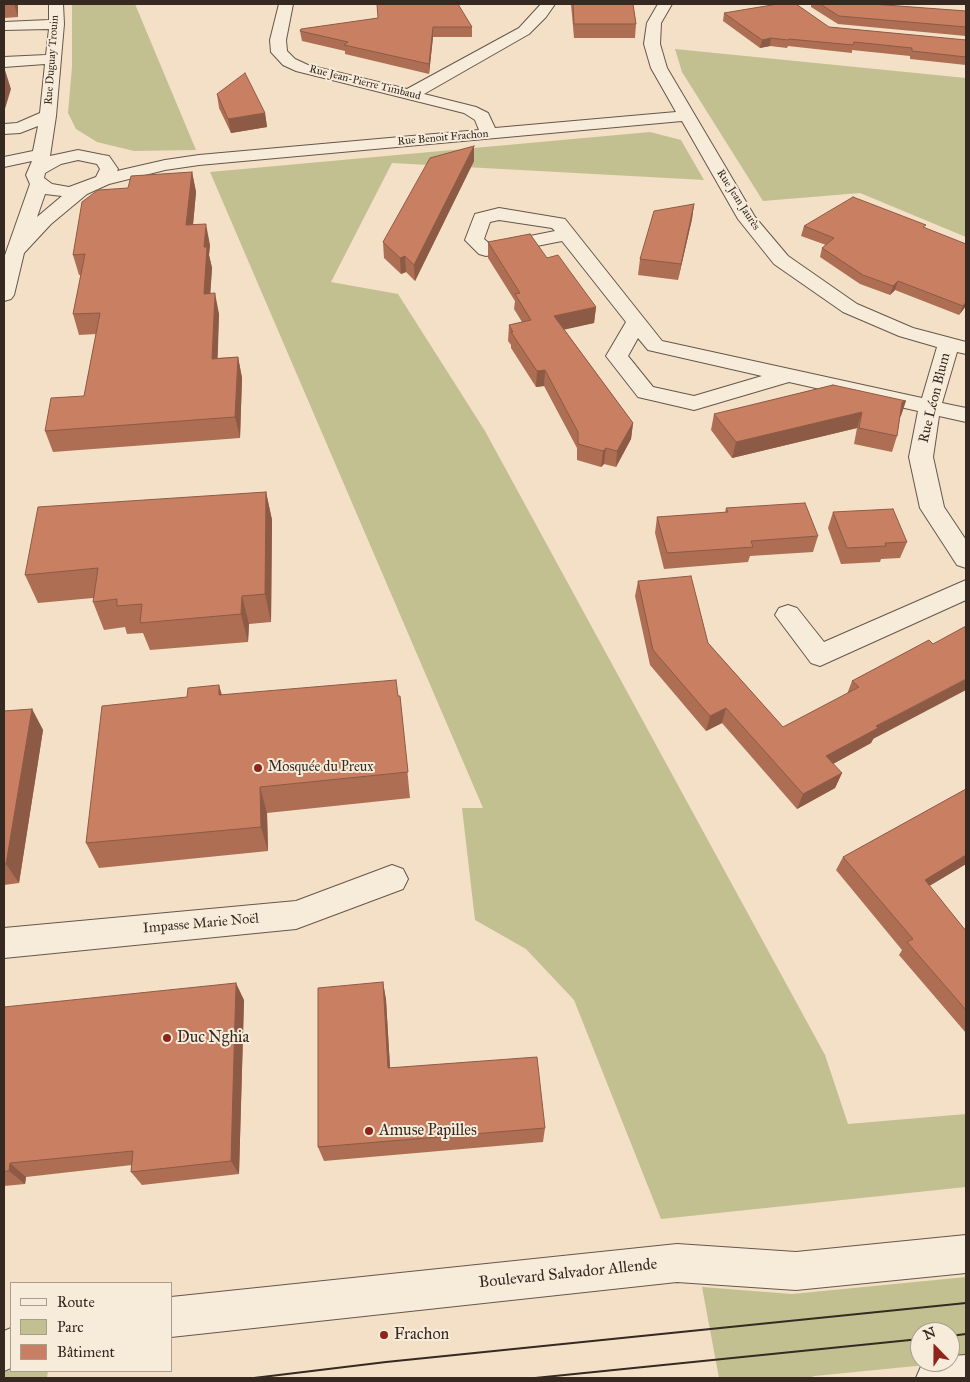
<!DOCTYPE html>
<meta charset="utf-8">
<style>
body{margin:0}
#map{position:relative;width:970px;height:1382px;overflow:hidden;background:#f3e0c6;font-family:"IM FELL Great Primer",serif}
canvas{display:block}
.frame{position:absolute;inset:0;border:5px solid #362921;pointer-events:none}
.legend{position:absolute;left:10px;top:1282px;width:162px;height:90px;box-sizing:border-box;background:#f7ebda;border:1px solid #aa9d90;margin:0;padding:6px 9px;list-style:none;font-size:15px;color:#362921}
.legend li{display:flex;align-items:center;gap:10px;height:25px}
.legend b{width:25px;border:1px solid #aa9d90}
.north{position:absolute;left:910px;top:1322px;width:50px;height:50px;box-sizing:border-box;background:#f7ebda;border:1px solid #aa9d90;border-radius:50%;rotate:338deg;font-size:14px;font-weight:700;line-height:20px;text-align:center;color:#362921}
.north::after{content:'';display:block;margin:auto;width:18px;height:22px;background:#8f2418;clip-path:polygon(50% 0,100% 100%,50% 72%,0 100%)}
</style>
<div id="map">
<canvas width="970" height="1382"></canvas>
<div class="frame"></div>
<ul class="legend">
<li><b style="height:6px;background:#f7ebda"></b>Route</li>
<li><b style="height:14px;background:#c2c090"></b>Parc</li>
<li><b style="height:14px;background:#c98062"></b>Bâtiment</li>
</ul>
<div class="north">N</div>
</div>
<script>
const context = document.querySelector('canvas').getContext('2d');
context.lineJoin = 'round';
function fill(path, color) {
  context.fillStyle = color;
  context.fill(path, 'evenodd');
}
function poly(rows) {
  const path = new Path2D();
  for (const r of rows) {
    path.moveTo(r[0], r[1]);
    for (let i = 2; i < r.length; i += 2) path.lineTo(r[i], r[i + 1]);
  }
  return path;
}
function trace(path, color, width, dash) {
  context.strokeStyle = color;
  context.lineWidth = width;
  context.lineCap = dash ? 'butt' : 'round';
  context.setLineDash(dash || []);
  context.stroke(path);
}
function label(font, color, halo, rows, align = 'center') {
  context.font = font + ' "IM FELL Great Primer",serif';
  context.lineWidth = 4;
  context.setLineDash([]);
  context.textBaseline = 'middle';
  context.strokeStyle = halo;
  context.fillStyle = color;
  for (const [text, x, y, turn = 0] of rows) {
    context.save();
    context.translate(x, y);
    context.rotate((+turn || 0) * Math.PI / 180);
    context.textAlign = isNaN(turn) ? turn : align;
    if (halo) context.strokeText(text, 0, 0);
    context.fillText(text, 0, 0);
    context.restore();
  }
}
const green = poly([
 [72,4,135,4,196,150,134,151,97,142,76,129,68,113,72,67],
 [675,49,966,78,966,237,860,193,763,201,682,72],
 [650,132,681,140,704,180,392,163,331,282,398,294,485,431,825,1055,848,1124,966,1114,966,1187,661,1219,574,1000,526,949,475,920,462,808,483,808,210,172],
 [966,1277,966,1361,815,1376,807,1378,719,1378,702,1287,792,1294],
 [920,1332,950,1332,950,1362,920,1362],
 [11,1370,48,1371,47,1378,4,1378,4,1372]
]);
const minor = poly([
 [49,4,63,4,64,24,56,116,50,156,78,150,103,155,109,156,118,169,117,171,165,160,199,155,479,130,475,120,464,113,296,71,283,65,271,52,270,40,279,4,293,4,286,40,287,51,295,59,308,65,407,89,519,28,541,4,555,4,546,17,529,34,424,94,476,107,488,113,495,128,676,112,651,68,644,44,647,23,658,4,672,4,661,23,660,44,667,68,755,217,788,256,857,304,913,328,966,342,966,354,957,352,942,403,966,408,966,422,939,416,933,457,944,507,966,540,966,568,957,565,920,508,909,457,918,411,789,382,694,410,638,397,606,356,626,322,562,241,486,256,479,254,465,240,475,214,499,208,565,219,662,341,922,398,937,347,899,336,843,312,774,264,738,219,682,121,199,165,165,170,109,184,87,194,51,224,24,253,14,295,11,299,4,301,4,258,30,184,26,175,32,161,4,167,4,157,33,151,38,126,20,133,4,134,4,124,17,123,40,113,45,64,4,67,4,57,46,55,49,29,4,30,4,22,49,20,49,4],
 [78,160,97,164,100,169,96,177,69,187,52,184,44,178,45,173,61,164,78,160],
 [45,194,62,196,37,217,45,194],
 [499,220,552,228,555,231,490,244,484,239,490,222,499,220],
 [638,338,648,350,762,376,694,396,653,387,628,356,638,338],
 [966,580,966,600,820,666,811,663,775,615,779,608,788,605,797,608,824,642,966,580],
 [392,865,403,869,408,879,403,889,296,929,4,958,4,928,296,901,392,865],
 [966,1235,966,1273,796,1290,677,1282,171,1337,171,1297,677,1244,796,1252,966,1235],
 [11,1328,11,1368,4,1371,4,1331,11,1328],
 [966,1355,966,1378,916,1378,922,1364,950,1362,950,1356,966,1355]
]);
const tram = poly([
 [950,1336,966,1334],
 [254,1378,386,1362,966,1303],
 [535,1378,920,1339]
]);
const wall = poly([
 [4,4,18,4,18,17,4,18],
 [571,4,633,4,636,24,635,38,574,38],
 [811,4,872,4,966,11,966,36,838,24,811,7],
 [724,13,829,27,966,40,966,65,910,59,910,56,852,50,852,53,788,46,787,48,770,46,760,48,723,21],
 [378,18,472,27,472,37,433,37,429,74,345,54,345,51,302,41,300,31],
 [217,94,265,113,267,127,231,133,219,108],
 [474,146,474,161,415,281,406,272,401,274,384,258,383,242],
 [192,172,196,192,193,225,210,245,209,255,212,268,210,294,219,314,217,358,238,357,242,378,240,438,53,452,45,431,84,396,96,334,79,335,73,314,81,275,79,275,73,255,128,188],
 [694,204,692,219,678,280,638,275,640,259],
 [804,226,925,228,966,306,959,315,895,290,890,295,860,284,820,257,822,248,826,245,801,236],
 [488,242,547,258,596,307,594,323,564,329,633,423,631,439,616,467,604,464,601,467,577,460,577,448,544,386,536,387,511,348,511,345,508,341,509,325,522,322,514,309,515,301,488,258],
 [833,385,901,416,900,417,897,436,892,452,854,444,857,428,732,458,711,430,714,414],
 [266,492,272,520,271,622,249,624,248,642,150,650,143,633,127,634,125,627,104,630,93,602,93,598,38,603,25,575],
 [726,508,818,536,813,552,750,556,748,562,664,569,655,533,657,517,725,513],
 [833,512,907,542,900,558,881,559,880,562,841,564,828,528],
 [638,581,708,643,783,727,847,694,852,681,929,640,871,743,833,764,842,773,835,788,797,809,722,723,706,731,650,665,635,596],
 [222,695,400,696,410,798,267,813,268,851,99,868,86,843],
 [32,709,43,730,19,883,4,885,4,711],
 [966,789,966,864,929,886,966,931,966,1033,899,955,902,950,836,870,843,857],
 [383,982,386,1000,390,1068,545,1128,543,1142,324,1161,318,1147],
 [244,1000,239,1174,142,1185,131,1172,132,1165,26,1177,25,1184,4,1186,4,1007]
]);
const shadedWall = poly([
 [14,4,18,4,18,17],
 [433,27,433,37,429,74,429,64],
 [771,38,770,46,760,48,762,40],
 [4,67,11,89,4,112],
 [265,113,267,127,231,133,228,119],
 [474,146,474,161,415,281,414,265],
 [192,172,196,192,191,246,186,225],
 [694,204,692,219,678,280,681,264],
 [206,224,210,245,209,255,212,268,209,315,204,294,204,247],
 [405,256,406,272,401,274,400,258],
 [898,281,895,290,890,295,893,286],
 [215,293,219,314,217,380,212,359],
 [966,302,966,306,959,315,963,306],
 [596,307,594,323,554,332,554,316],
 [238,357,242,378,240,438,235,417],
 [545,370,544,386,536,387,537,371],
 [906,401,901,416,896,418,902,402],
 [862,412,857,428,732,458,736,442],
 [633,423,631,439,616,467,617,451],
 [606,448,604,464,601,467,603,451],
 [266,492,272,520,271,622,265,594],
 [242,596,249,624,248,642,241,614],
 [966,679,966,690,873,739,871,743,820,771,826,756,876,726],
 [219,685,227,712,219,695],
 [726,708,722,723,706,731,710,716],
 [32,709,43,730,19,883,6,864],
 [842,773,835,788,797,809,803,794],
 [260,787,267,813,268,851,261,827],
 [966,855,966,864,916,894,925,880],
 [383,982,386,1000,391,1083,388,1068],
 [236,983,244,1000,239,1174,231,1161],
 [10,1163,26,1177,25,1184,9,1171]
]);
const building = poly([
 [377,4,458,4,472,27,433,27,429,64,344,45,348,42,300,31,301,29,378,18,377,4],
 [573,4,633,4,636,24,574,24,573,4],
 [778,4,796,4,829,27,966,40,966,57,912,51,912,48,854,42,853,45,789,39,788,40,771,38,762,40,724,13,778,4],
 [820,4,872,4,966,11,966,27,839,16,820,4],
 [245,73,265,113,228,119,217,94,245,73],
 [474,146,414,265,405,256,400,258,383,242,430,158,474,146],
 [192,172,186,225,206,224,204,247,207,247,204,294,215,293,212,359,238,357,235,417,45,431,51,398,84,396,100,313,73,314,85,254,73,255,82,202,98,190,128,188,131,176,192,172],
 [853,197,926,225,923,227,966,244,966,302,963,306,898,281,893,286,863,275,822,248,834,238,804,226,853,197],
 [694,204,681,264,640,259,654,211,694,204],
 [530,234,547,258,558,255,596,307,554,316,633,423,617,451,606,448,603,451,578,444,578,432,545,370,537,371,511,332,513,332,509,325,531,320,515,294,520,293,488,242,530,234],
 [833,385,906,401,902,402,897,436,859,428,862,412,736,442,714,414,833,385],
 [266,492,265,594,242,596,241,614,140,623,142,604,117,606,117,599,93,602,98,568,25,575,38,507,266,492],
 [805,503,818,536,751,541,753,547,667,553,657,517,728,512,726,508,805,503],
 [893,509,907,542,885,543,886,546,847,548,833,512,893,509],
 [691,576,708,643,783,727,859,687,852,681,929,640,933,644,966,626,966,679,876,726,878,728,826,756,842,773,803,794,726,708,710,716,653,650,638,581,691,576],
 [396,680,398,696,400,696,408,772,260,787,261,827,86,843,102,706,187,697,188,688,219,685,219,695,396,680],
 [32,709,6,864,4,864,4,711,32,709],
 [966,789,966,855,925,880,966,931,966,1010,907,942,913,939,843,857,966,789],
 [383,982,388,1068,537,1057,545,1128,318,1147,318,988,383,982],
 [236,983,231,1161,131,1172,133,1151,10,1163,9,1171,4,1171,4,1007,236,983]
]);
const markers = [
 [258,768,5,"#8f2418"],
 [167,1038,5,"#8f2418"],
 [369,1131,5,"#8f2418"],
 [384,1335,5,"#8f2418"]
];
const farStreetnames = [
 ["Rue Duguay Trouin",52,60,-86],
 ["Rue Jean-Pierre Timbaud",365,83,14],
 ["Rue Benoit Frachon",443,138,-5],
 ["Rue Jean Jaurès",738,200,57]
];
const streetNames = [
 ["Rue Léon Blum",935,398,-76],
 ["Impasse Marie Noël",201,924,-5]
];
const poiNames = [
 ["Mosquée du Preux",268,768]
];
const nearPoinames = [
 ["Duc Nghia",177,1038],
 ["Amuse Papilles",379,1131],
 ["Frachon",394,1335]
];
const nearStreetnames = [
 ["Boulevard Salvador Allende",568,1274,-6]
];
fill(green, '#c2c090');
trace(minor, '#65574a', 2);
fill(minor, '#f7ebda');
trace(tram, '#362921', 2);
fill(wall, '#ad6e54');
fill(shadedWall, '#8d5a45');
fill(building, '#c98062');
trace(building, '#8d5a45', 1);
for (const [x, y, r, color] of markers) {
  const dot = new Path2D();
  dot.arc(x, y, r, 0, 2 * Math.PI);
  context.fillStyle = color;
  context.fill(dot);
  trace(dot, '#f7ebda', 2);
}
label('11px', '#362921', '#f7ebda', farStreetnames);
label('14px', '#362921', '#f7ebda', streetNames);
label('14px', '#362921', '#f7ebda', poiNames, 'left');
label('16px', '#362921', '#f7ebda', nearPoinames, 'left');
label('16px', '#362921', '#f7ebda', nearStreetnames);
</script>
